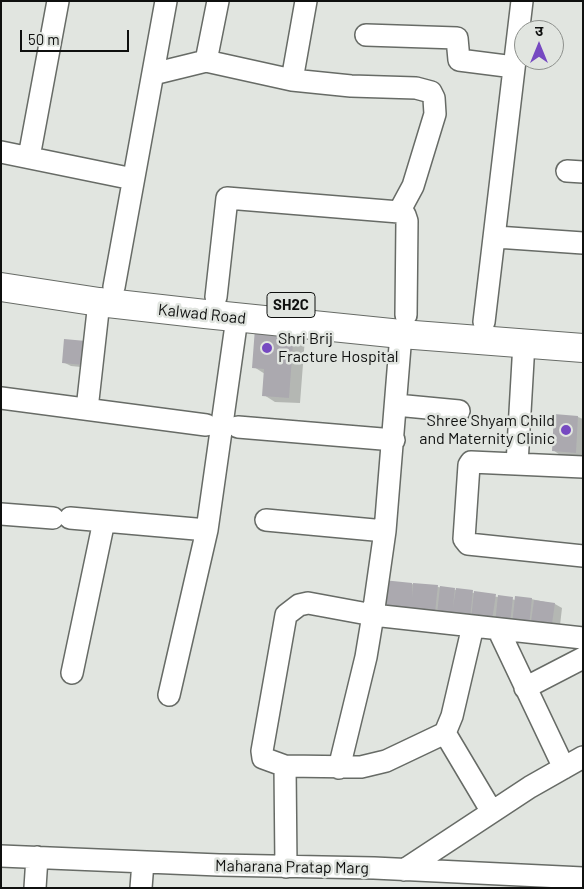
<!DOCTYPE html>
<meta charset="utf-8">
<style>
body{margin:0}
#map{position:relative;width:584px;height:889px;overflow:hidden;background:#e1e5e0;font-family:Barlow,"Noto Sans Devanagari",sans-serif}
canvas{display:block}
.frame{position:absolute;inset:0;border:2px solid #0f100f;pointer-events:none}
.north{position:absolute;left:514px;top:20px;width:50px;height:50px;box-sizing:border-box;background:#e1e5e0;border:1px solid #8d908c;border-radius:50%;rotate:0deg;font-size:14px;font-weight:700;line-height:20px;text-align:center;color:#0f100f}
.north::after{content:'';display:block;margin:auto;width:18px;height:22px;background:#7649c1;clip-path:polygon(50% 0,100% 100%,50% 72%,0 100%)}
.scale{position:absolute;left:20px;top:30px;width:109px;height:22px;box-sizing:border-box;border:2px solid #0f100f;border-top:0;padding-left:6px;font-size:15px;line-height:18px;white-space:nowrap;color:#0f100f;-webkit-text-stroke:4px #e1e5e0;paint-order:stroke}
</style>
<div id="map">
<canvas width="584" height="889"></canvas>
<div class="frame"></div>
<div class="north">उ</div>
<div class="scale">50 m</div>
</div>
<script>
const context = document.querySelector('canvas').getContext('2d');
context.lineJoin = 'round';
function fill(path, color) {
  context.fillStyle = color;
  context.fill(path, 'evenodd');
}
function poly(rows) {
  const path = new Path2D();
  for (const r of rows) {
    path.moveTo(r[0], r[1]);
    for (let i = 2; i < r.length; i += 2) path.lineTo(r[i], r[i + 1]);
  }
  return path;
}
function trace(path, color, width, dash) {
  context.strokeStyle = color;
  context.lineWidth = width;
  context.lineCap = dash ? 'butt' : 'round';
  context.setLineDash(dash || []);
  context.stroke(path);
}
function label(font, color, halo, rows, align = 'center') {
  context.font = font + ' Barlow,sans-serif';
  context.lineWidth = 5;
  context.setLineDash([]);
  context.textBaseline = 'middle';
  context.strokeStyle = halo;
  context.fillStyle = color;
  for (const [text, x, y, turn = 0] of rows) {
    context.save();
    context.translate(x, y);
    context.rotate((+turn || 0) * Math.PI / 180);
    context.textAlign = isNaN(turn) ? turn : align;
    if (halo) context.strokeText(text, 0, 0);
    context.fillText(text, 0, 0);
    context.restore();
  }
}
const shadow = poly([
 [294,332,305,338,300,403,275,402,264,395,265,374,254,367],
 [66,340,91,368,71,366,63,362],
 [556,415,578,417,583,419,583,456,560,455,553,450],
 [384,581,438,587,516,600,531,599,555,604,562,608,559,634,443,616]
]);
const building = poly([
 [255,328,294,331,289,398,262,396,264,369,252,368],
 [64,339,86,341,84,365,62,363],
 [554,414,578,416,576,453,552,451],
 [383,580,412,583,412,597,413,583,438,585,435,613,380,608],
 [440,586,455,588,453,607,456,588,473,590,470,619,437,614],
 [474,591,496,594,492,621,471,619],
 [498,595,513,597,510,624,495,623],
 [515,596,532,598,529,627,512,625],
 [534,600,555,603,551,631,530,628]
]);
const minor = poly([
 [366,35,457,38,459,60,514,67],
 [206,61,218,1],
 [153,74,206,61,292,80,351,86,416,88,431,92,434,98,435,114,413,186,399,212],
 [292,80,306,1],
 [1,152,133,179],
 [29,157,58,1],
 [567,171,583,172],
 [496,237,583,243],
 [114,287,166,1],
 [216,297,227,198,399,212,405,215,407,221,406,315],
 [484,322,522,1],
 [1,398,206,425],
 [396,405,459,411],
 [87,409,99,302],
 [238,427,394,440],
 [517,464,524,343],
 [583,467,471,462,469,465,464,539,468,544,583,556],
 [1,514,53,518],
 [70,518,207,530],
 [266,520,385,531],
 [473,626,452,716,445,733,386,761,361,767,285,766,263,758,262,751,286,615,299,605,308,603,373,615,473,626,583,638],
 [498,629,564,768],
 [72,673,104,521],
 [525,688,583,658],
 [169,695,207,530,237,318],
 [445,733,492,812],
 [285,766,286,867],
 [339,768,366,657,373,615,385,531,401,334],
 [1,856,219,865,374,868,583,878],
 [404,870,530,787,583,757],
 [35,888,37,857],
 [141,888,143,862]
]);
const major = poly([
 [1,287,99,302,205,314,401,334,583,348]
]);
const markers = [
 [267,348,6,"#7649c1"],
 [566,430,6,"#7649c1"]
];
const shields = [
 [291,305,48]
];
const shieldNames = [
 ["SH2C",291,305]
];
const streetNames = [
 ["Kalwad Road",202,314,6],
 ["Maharana Pratap Marg",292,867,1]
];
const poiNames = [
 ["Shri Brij",278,339],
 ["Fracture Hospital",278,357],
 ["Shree Shyam Child",555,421,"right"],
 ["and Maternity Clinic",555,439,"right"]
];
fill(shadow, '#0003');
fill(building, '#aba9af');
trace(minor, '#676b66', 24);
trace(major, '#676b66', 30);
trace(minor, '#fff', 21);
trace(major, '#fff', 28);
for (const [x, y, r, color] of markers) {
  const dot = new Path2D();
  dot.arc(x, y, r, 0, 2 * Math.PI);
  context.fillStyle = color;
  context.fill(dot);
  trace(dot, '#e1e5e0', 2);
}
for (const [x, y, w] of shields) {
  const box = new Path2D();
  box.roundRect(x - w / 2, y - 12.5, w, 25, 4);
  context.fillStyle = '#e1e5e0';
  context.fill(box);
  trace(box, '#0f100f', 1);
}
label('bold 15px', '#0f100f', null, shieldNames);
label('16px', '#0f100f', '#e1e5e0', streetNames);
label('16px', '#0f100f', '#e1e5e0', poiNames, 'left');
</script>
